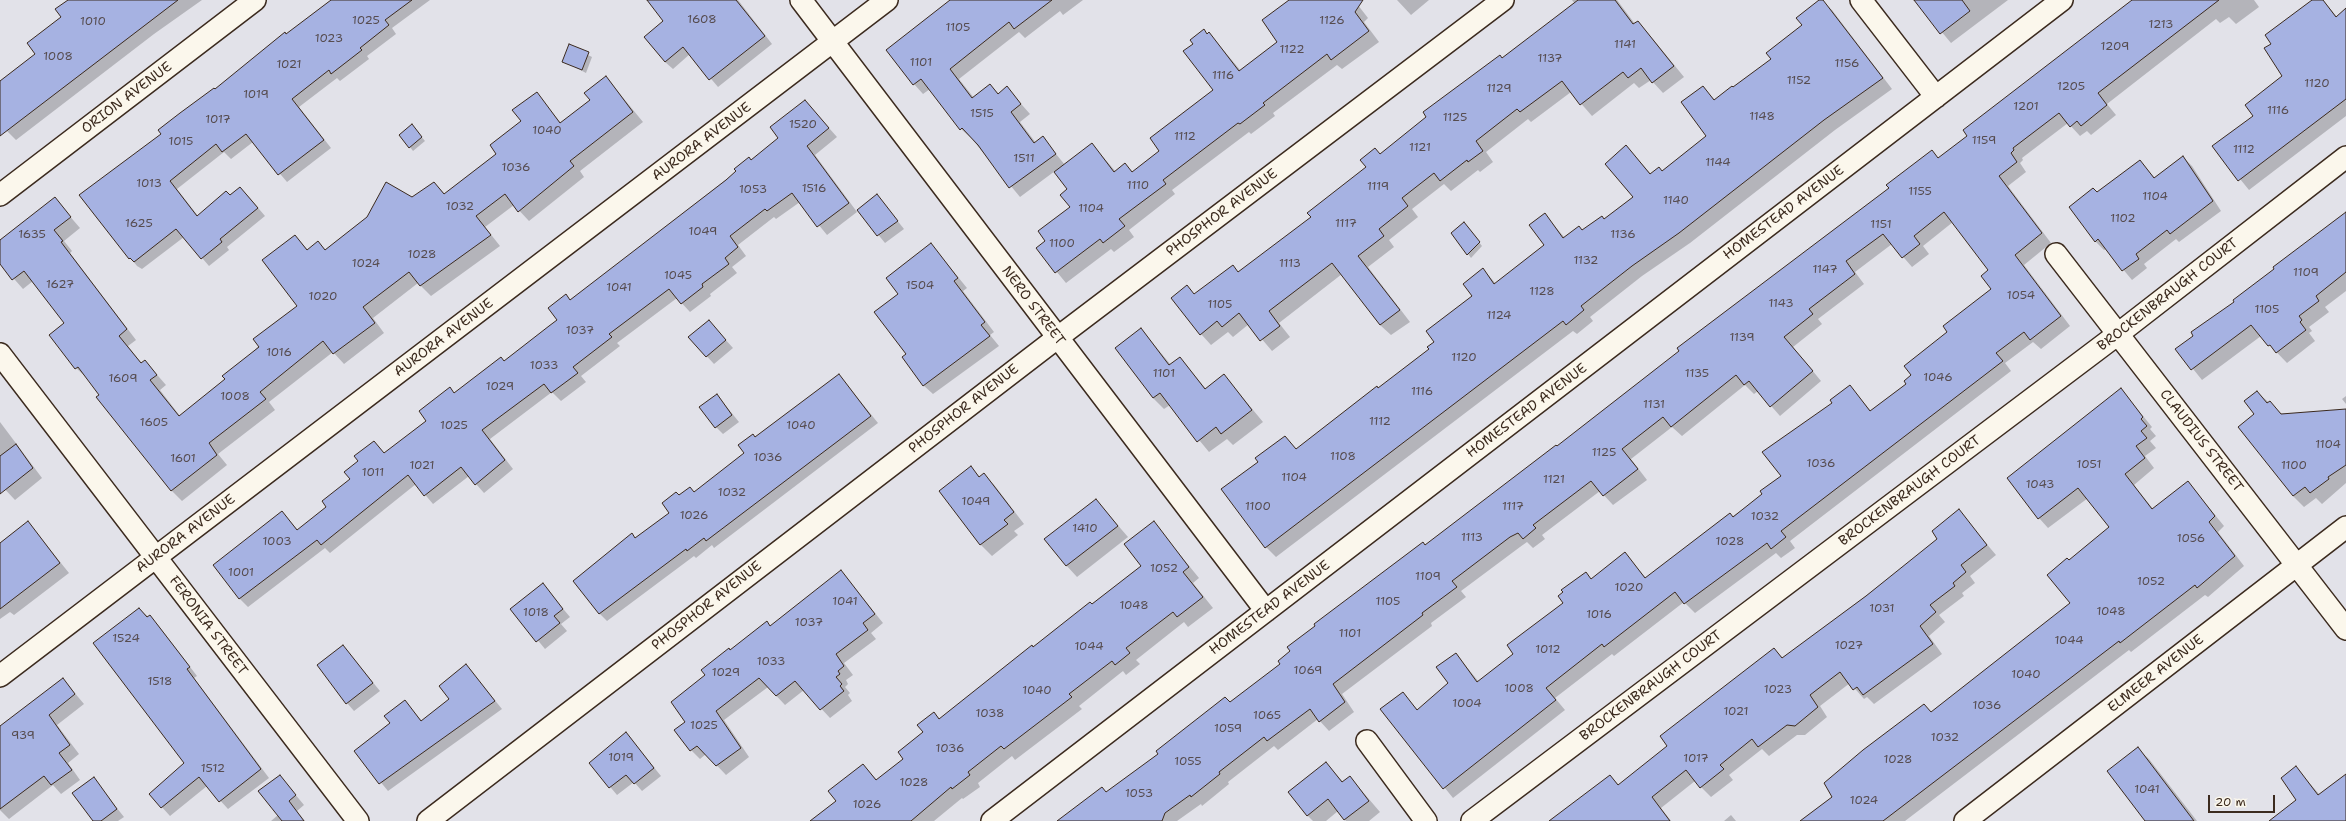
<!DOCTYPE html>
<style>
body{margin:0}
#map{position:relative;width:2346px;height:821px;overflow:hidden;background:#e2e2e9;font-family:"Shantell Sans",sans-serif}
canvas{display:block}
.scale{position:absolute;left:2208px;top:795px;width:67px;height:18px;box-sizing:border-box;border:2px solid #3b2a1e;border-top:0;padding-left:5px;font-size:12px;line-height:14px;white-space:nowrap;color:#3b2a1e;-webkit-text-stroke:3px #fbf7ec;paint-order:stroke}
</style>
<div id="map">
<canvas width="2346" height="821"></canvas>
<div class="scale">20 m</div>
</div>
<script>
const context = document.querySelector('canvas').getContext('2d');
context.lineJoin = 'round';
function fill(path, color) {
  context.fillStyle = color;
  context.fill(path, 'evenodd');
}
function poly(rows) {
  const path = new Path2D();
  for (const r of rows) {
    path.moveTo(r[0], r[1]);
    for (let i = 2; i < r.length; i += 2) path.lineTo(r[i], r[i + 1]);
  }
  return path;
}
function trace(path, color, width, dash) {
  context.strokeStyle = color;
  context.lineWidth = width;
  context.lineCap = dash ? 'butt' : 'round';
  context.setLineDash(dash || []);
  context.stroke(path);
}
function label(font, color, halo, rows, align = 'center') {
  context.font = font + ' "Shantell Sans",sans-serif';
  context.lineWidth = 4;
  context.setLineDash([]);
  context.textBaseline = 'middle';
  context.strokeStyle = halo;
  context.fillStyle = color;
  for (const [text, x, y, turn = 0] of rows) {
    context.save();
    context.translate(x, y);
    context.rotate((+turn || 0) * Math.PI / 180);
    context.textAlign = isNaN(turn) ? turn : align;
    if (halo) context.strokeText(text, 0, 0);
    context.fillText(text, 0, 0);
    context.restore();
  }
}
const shadow = poly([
 [69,0,202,0,154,34,16,140,7,131,0,132,0,81,37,54,63,17],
 [331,0,430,0,392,28,396,34,367,56,369,59,340,81,337,78,299,107,331,148,287,182,253,142,231,159,224,152,177,189,198,216,240,188,248,196,265,216,227,247,229,250,209,266,184,237,142,269,137,266,80,195,163,134],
 [648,0,738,0,772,44,718,87,690,54,673,69,665,62,664,21],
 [952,0,1083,0,1063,15,1060,11,1025,38,1019,32,959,79,974,98,990,85,999,94,1007,88,1030,114,1020,122,1036,143,1043,138,1065,165,1092,144,1116,172,1125,165,1133,172,1161,151,1215,90,1209,33,1241,71,1279,43,1288,0,1354,0,1368,18,1364,22,1379,42,1342,69,1337,65,1273,113,1275,116,1251,134,1249,132,1172,190,1175,194,1129,230,1134,237,1114,252,1111,249,1066,283,1037,248,1047,241,1071,207,1069,189,1055,171,1020,197,971,138,961,129,930,89,923,94,914,84],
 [1397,0,1429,0,1411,15],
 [1572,0,1617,0,1635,24,1638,22,1648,33,1684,77,1663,93,1651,80,1639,88,1634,83,1592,116,1571,92,1531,122,1528,119,1486,152,1493,162,1480,172,1478,170,1451,191,1444,184,1412,209,1418,217,1389,240,1394,247,1368,267,1410,322,1391,335,1380,325,1342,274,1279,323,1290,337,1272,351,1249,324,1233,337,1228,332,1211,345,1201,334,1187,287,1195,295,1232,266,1239,273,1312,217,1380,155,1575,4],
 [1821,0,1832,10,1892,89,1835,130,1690,243,1642,276,1590,317,1593,321,1577,334,1573,331,1276,557,1266,547,1259,462,1285,437,1297,450,1430,350,1473,296,1483,269,1496,284,1545,246,1545,215,1565,238,1579,227,1583,231,1602,217,1605,220,1635,197,1626,146,1651,174,1662,171,1708,136,1703,88,1715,100,1734,88,1772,59,1804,26],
 [1915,0,2008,0,1951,43],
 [2134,0,2254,0,2259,7,2236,24,2229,17,2220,23,2216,19,2107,104,2116,115,2091,135,2087,131,2080,136,2068,123,2022,158,2023,160,2020,163,2026,172,2008,186,2051,243,2024,265,2070,326,2041,349,2033,342,2005,363,2011,371,1790,541,1795,548,1781,558,1776,553,1695,613,1684,602,1614,656,1612,654,1555,698,1565,710,1453,798,1381,709,1402,693,1418,710,1450,683,1456,654,1479,682,1515,654,1564,603,1625,554,1646,578,1764,494,1782,476,1834,403,1850,387,1871,411,1907,384,1949,332,1992,290,1989,270,1953,222,1923,246,1929,254,1912,267,1892,244,1855,272,1864,284,1818,319,1822,324,1793,347,1821,381,1780,416,1758,391,1754,394,1745,385,1682,436,1672,427,1631,459,1647,480,1613,505,1600,491,1542,535,1545,539,1533,548,1527,542,1520,547,1461,591,1466,597,1431,623,1432,626,1342,694,1354,712,1329,731,1318,719,1278,750,1274,746,1228,782,1229,784,1202,806,1201,804,1177,821,1061,821,1106,793,1231,703,1281,664,1425,546,1557,448,1890,188,1932,151,1939,159,1968,136],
 [2313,0,2323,0,2337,17,2346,10,2346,116,2249,190,2214,147,2254,116,2284,76,2272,44],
 [570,46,592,57,586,73,563,61],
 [606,77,643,122,580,171,584,177,529,221,514,205,485,227,500,246,431,296,418,283,373,318,384,333,344,364,333,352,269,402,275,410,218,454,227,465,182,501,171,490,87,378,76,368,50,335,65,323,33,281,23,289,0,263,0,241,55,199,80,228,64,241,72,251,70,253,136,340,128,346,142,364,145,361,166,385,160,390,180,416,226,379,298,306,295,236,308,250,318,243,326,250,412,198,434,183,445,194,497,154,522,122,536,93,561,123,591,100],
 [805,101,837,137,815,155,857,212,827,235,800,202,776,219,774,217,738,245,746,256,732,267,737,273,710,294,711,296,690,312,677,298,617,343,620,346,581,376,586,382,561,401,552,392,490,439,513,469,484,493,469,476,433,504,416,484,330,553,325,548,248,607,239,598,282,513,298,530,328,507,351,479,360,461,374,442,385,454,427,421,455,394,504,362,558,320,565,295,571,301,779,138],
 [415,129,425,141,413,151,410,147],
 [2183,157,2192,166,2221,211,2179,242,2176,239,2144,264,2147,268,2132,280,2106,249,2104,250,2095,241,2097,193,2140,161,2155,178],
 [877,195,904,229,885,243,858,210],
 [2346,213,2346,291,2325,307,2329,312,2309,327,2312,331,2309,333,2315,341,2287,363,2261,336,2202,380,2177,349],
 [1467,227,1482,246,1471,258,1468,254],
 [931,244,967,288,963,291,994,332,990,335,999,346,933,394,923,385,899,294],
 [716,329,733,348,714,364,689,337],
 [1141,329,1171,365,1180,358,1206,389,1224,375,1263,422,1233,445,1227,439,1209,452,1170,405,1164,409,1153,398,1116,348],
 [839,375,878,423,714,548,712,545,696,558,694,556,607,621,599,613,635,539,670,513,680,496,694,493,745,453,755,438],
 [2121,389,2152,427,2150,429,2156,436,2150,441,2156,448,2145,456,2154,468,2134,485,2153,509,2188,482,2224,526,2218,532,2244,566,2208,597,2205,595,2131,652,2129,650,1905,821,1802,821,1834,797,1924,705,1932,713,2071,603,2069,561,2110,528,2088,498,2048,528,2039,518],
 [2257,392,2282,414,2346,410,2346,483,2322,504,2316,498,2304,507,2293,496,2255,414],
 [717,395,739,422,723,434,716,427],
 [2346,396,2346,404,2342,399],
 [0,422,42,478,15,500,0,484],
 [971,468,980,477,984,474,995,486,1024,524,1014,531,1018,535,992,556,980,544],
 [1096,500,1128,537,1077,577,1066,565],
 [1959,511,1996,555,1970,576,1975,583,1962,593,1964,596,1939,615,1945,622,1929,636,1942,654,1874,704,1867,697,1864,699,1850,683,1820,706,1827,717,1805,735,1797,735,1769,756,1762,749,1729,775,1733,780,1711,797,1695,781,1661,808,1671,821,1550,821,1610,776,1619,785,1669,746,1774,649,1784,659,1938,540],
 [28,522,69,573,14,615,10,612,0,619,0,543],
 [1154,523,1199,578,1193,583,1213,608,1188,627,1184,622,1136,660,1140,664,1126,675,1123,671,1079,706,1082,709,1015,760,1012,756,978,783,980,787,963,799,962,798,934,821,812,821,838,802,863,765,877,780,904,759,924,733,934,713,940,719,1142,566],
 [841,571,883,623,871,633,876,639,844,663,853,675,846,680,848,684,845,687,850,693,848,695,852,701,830,718,804,690,785,705,768,687,724,720,749,757,726,775,706,754,700,759,691,750,687,722,706,676,730,651,771,627],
 [543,585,570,617,561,624,567,631,545,649,512,609],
 [139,609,158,625,197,676,194,678,269,778,228,809,207,786,170,816,150,794,186,763],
 [343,646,380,691,354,711,347,703],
 [466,665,502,709,388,791,355,751,391,723,405,702,422,721,450,699],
 [63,679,84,704,57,725,79,754,68,763,80,780,61,794,53,785,9,819,0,810,0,728],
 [626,733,661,776,642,791,634,782,617,795,591,764],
 [2138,749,2149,759,2197,821,2147,821],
 [1326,763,1343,782,1350,777,1380,812,1369,821,1346,821,1338,811,1326,821,1313,821,1307,815],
 [2296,768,2320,795,2346,780,2346,821,2280,821,2298,800],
 [280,776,304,805,297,811,305,821,271,821,278,815],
 [94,779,124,817,118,821,94,821],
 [1731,815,1736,821,1724,821]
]);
const building = poly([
 [68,0,178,0,0,136,0,81,35,54,27,43,61,17,55,9,68,0],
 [331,0,412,0,385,20,389,25,360,48,362,50,331,74,329,70,292,99,324,140,278,175,246,134,222,152,216,144,170,181,197,216,226,191,230,195,240,187,258,208,220,239,222,242,201,259,176,229,134,262,130,258,129,259,79,195,161,134,158,130,180,113,214,88,215,89,285,32,286,34,331,0],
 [647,0,736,0,765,36,709,80,683,47,665,62,644,37,663,21,647,0],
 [950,0,1052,0,1014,29,1009,22,950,69,972,98,990,84,998,94,1007,86,1021,104,1011,112,1034,143,1043,136,1056,154,1009,188,978,145,962,128,960,130,921,79,913,85,886,50,950,0],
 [1289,0,1363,0,1355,12,1369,31,1331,60,1327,54,1263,103,1265,105,1240,124,1238,123,1163,180,1166,184,1119,219,1125,226,1103,243,1100,239,1055,273,1036,248,1045,241,1038,231,1070,207,1060,195,1067,189,1054,172,1092,143,1114,172,1125,163,1132,172,1159,151,1150,138,1213,90,1183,51,1193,44,1190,40,1204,29,1207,34,1209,32,1239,71,1277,42,1262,20,1289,0],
 [1578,0,1615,0,1633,24,1638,21,1674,66,1652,83,1641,68,1628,78,1623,72,1580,105,1562,81,1520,112,1517,109,1476,141,1483,151,1468,162,1467,160,1440,181,1434,173,1402,198,1408,206,1379,229,1384,236,1358,256,1400,310,1380,325,1332,263,1269,311,1280,326,1260,341,1239,313,1222,327,1217,321,1200,335,1171,298,1187,285,1194,294,1233,265,1238,272,1311,217,1307,213,1366,167,1360,160,1375,148,1380,154,1426,117,1423,112,1500,55,1502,58,1578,0],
 [1819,0,1823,0,1883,78,1824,120,1679,233,1632,266,1581,306,1584,310,1566,325,1563,321,1265,548,1221,489,1258,462,1255,458,1285,436,1296,449,1377,386,1378,388,1429,349,1427,347,1434,342,1426,331,1472,296,1463,284,1483,268,1494,284,1544,245,1529,225,1545,213,1563,238,1579,226,1582,230,1602,216,1604,219,1633,197,1605,164,1626,145,1650,174,1659,167,1662,171,1706,136,1681,102,1703,86,1714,100,1732,86,1733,87,1771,59,1766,53,1802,25,1796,18,1819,0],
 [1914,0,1962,0,1970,11,1940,34,1914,0],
 [2132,0,2219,0,2098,93,2107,105,2081,126,2077,121,2070,127,2059,113,2013,148,2014,150,2011,153,2017,162,1999,176,2042,233,2015,255,2061,316,2030,340,2024,332,1996,353,2003,361,1781,531,1786,537,1771,549,1767,543,1684,604,1675,592,1604,647,1602,644,1546,688,1556,700,1443,789,1380,709,1403,692,1417,710,1448,683,1436,667,1456,653,1477,682,1513,654,1507,645,1563,603,1558,596,1563,592,1561,590,1586,572,1591,579,1625,552,1645,578,1730,513,1733,517,1762,494,1760,491,1781,476,1762,452,1832,403,1830,400,1850,385,1870,411,1906,384,1904,381,1911,375,1904,366,1947,332,1943,326,1991,289,1981,276,1988,270,1944,212,1914,236,1920,244,1902,258,1883,234,1846,261,1855,274,1809,309,1813,314,1784,337,1813,371,1770,407,1749,381,1744,385,1736,375,1671,427,1663,417,1622,449,1638,469,1603,496,1591,481,1533,525,1536,528,1523,539,1518,533,1510,537,1452,581,1457,587,1422,613,1423,615,1333,684,1345,702,1319,722,1310,709,1267,741,1264,737,1219,772,1220,774,1191,797,1190,795,1165,813,1162,821,1057,821,1102,787,1106,792,1158,754,1156,751,1225,697,1230,702,1280,664,1278,661,1290,651,1287,647,1315,626,1314,624,1423,542,1425,545,1556,445,1557,446,1679,351,1677,348,1889,188,1886,185,1932,150,1938,158,1967,136,1963,130,2132,0],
 [2312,0,2323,0,2336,17,2346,8,2346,99,2238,181,2212,146,2253,116,2245,105,2282,76,2264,48,2271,44,2265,35,2312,0],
 [569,44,589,52,582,70,562,62,569,44],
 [606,76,633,112,570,161,574,166,518,212,505,194,476,216,491,235,420,286,409,272,363,307,375,323,333,354,323,341,260,392,266,399,209,443,217,455,171,491,96,397,99,395,78,367,75,369,49,335,64,323,24,271,12,280,0,264,0,240,55,197,71,217,54,230,63,241,61,242,127,329,119,336,141,363,145,360,157,375,150,380,179,416,225,379,222,376,259,347,253,339,297,306,262,260,295,235,307,250,318,241,325,250,367,217,386,182,412,197,434,182,444,194,496,154,490,145,521,121,512,110,537,92,560,123,590,100,584,93,606,76],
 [805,100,829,128,807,146,849,203,817,227,792,193,767,211,765,209,730,236,738,247,725,258,729,264,702,284,703,287,681,304,669,289,609,334,612,337,573,367,578,373,551,393,544,384,482,430,505,460,475,485,461,467,424,496,408,475,321,545,317,540,239,599,213,565,282,511,297,530,326,507,322,501,350,479,344,472,358,461,354,456,374,441,384,453,426,421,419,411,450,387,454,393,501,357,504,361,549,326,557,320,548,308,566,294,570,300,726,180,736,171,734,169,749,157,751,160,778,138,770,127,805,100],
 [412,124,422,137,409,148,399,135,412,124],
 [2183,156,2213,201,2170,234,2167,230,2136,254,2139,259,2122,271,2098,239,2095,242,2069,207,2093,188,2097,192,2140,160,2154,178,2183,156],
 [877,194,898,221,877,236,857,210,877,194],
 [2346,212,2346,272,2316,296,2319,301,2299,316,2302,320,2300,322,2306,330,2276,353,2270,345,2268,346,2251,325,2191,370,2175,349,2193,336,2191,332,2234,302,2233,300,2274,269,2273,267,2346,212],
 [1464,222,1480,242,1467,255,1451,233,1464,222],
 [931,243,958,278,954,281,985,322,981,325,990,336,923,386,902,357,906,354,874,312,898,294,886,278,931,243],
 [709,320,726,340,706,357,688,337,709,320],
 [1141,328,1169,365,1180,357,1205,389,1224,374,1252,410,1221,434,1216,427,1197,442,1160,393,1153,398,1115,348,1141,328],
 [839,374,871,416,706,541,704,538,687,551,686,549,599,614,573,581,632,533,635,538,669,513,662,503,676,492,679,495,690,487,694,492,744,453,738,445,753,434,755,437,839,374],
 [2121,388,2143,417,2141,419,2147,426,2141,431,2147,438,2136,446,2145,458,2125,474,2152,509,2188,481,2215,516,2209,522,2235,556,2197,588,2195,585,2120,643,2119,641,1883,821,1800,821,1832,797,1824,783,1863,750,1924,704,1931,712,2070,603,2047,575,2067,558,2069,560,2109,527,2078,488,2038,519,2007,478,2121,388],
 [2257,391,2267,403,2270,401,2281,414,2346,409,2346,465,2328,477,2329,479,2310,493,2305,487,2293,496,2238,427,2254,414,2244,401,2257,391],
 [717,394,732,415,715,428,699,407,717,394],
 [16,444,33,468,0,494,0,456,16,444],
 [971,466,979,477,984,473,1014,512,1004,520,1008,524,980,545,939,491,971,466],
 [1096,499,1118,526,1066,566,1044,539,1096,499],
 [1959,509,1987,545,1961,565,1966,572,1953,583,1955,586,1930,605,1936,612,1920,626,1933,644,1863,695,1857,687,1853,690,1840,672,1810,695,1818,707,1795,726,1787,725,1758,747,1752,739,1720,765,1724,769,1700,788,1686,770,1652,797,1670,821,1549,821,1610,775,1618,785,1667,746,1660,736,1774,648,1782,658,1866,596,1937,539,1932,531,1959,509],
 [28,521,60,563,0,609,0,543,28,521],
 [1154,521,1189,567,1183,572,1203,597,1177,617,1173,612,1126,648,1130,653,1115,665,1112,661,1069,694,1072,697,1004,749,1001,746,968,772,970,775,952,789,951,787,911,821,810,821,836,801,828,791,863,764,876,780,903,759,898,752,923,732,917,725,934,712,939,719,1032,645,1033,647,1090,602,1092,604,1141,566,1124,544,1154,521],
 [841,570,875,614,863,623,868,630,836,654,844,666,838,671,840,674,836,677,842,684,840,686,844,691,820,710,795,681,776,696,759,678,716,711,741,748,716,766,697,746,690,751,674,730,685,722,671,702,705,675,701,670,729,648,730,650,767,621,770,626,841,570],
 [543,583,563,609,554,616,560,623,536,642,510,609,543,583],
 [139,608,147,617,150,615,190,667,187,669,261,769,219,802,199,777,161,808,149,794,184,763,93,643,139,608],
 [343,645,373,683,346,704,317,665,343,645],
 [466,664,495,701,379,784,354,751,390,723,384,716,405,700,421,721,449,699,439,686,466,664],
 [63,678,75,694,49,715,70,745,59,753,72,770,51,785,44,776,0,809,0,726,63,678],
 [626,732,654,768,634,784,626,775,609,788,589,763,626,732],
 [2138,747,2194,821,2145,821,2107,771,2138,747],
 [1326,762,1342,782,1350,776,1369,801,1344,820,1328,799,1307,816,1288,792,1326,762],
 [2296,766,2318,795,2346,774,2346,821,2269,821,2296,800,2281,778,2296,766],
 [280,775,296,795,289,801,304,821,282,821,258,791,280,775],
 [94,777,117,809,101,821,93,821,72,793,94,777]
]);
const street = poly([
 [801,0,1266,611],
 [1861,0,1936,97],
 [0,195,255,0],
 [2056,254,2346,629],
 [0,354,358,821],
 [0,676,887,0],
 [1367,741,1426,821],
 [428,821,1057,338,1503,0],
 [992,821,2062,0],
 [1472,821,2118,334,2346,157],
 [1965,821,2346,527]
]);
const numberNames = [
 ["1608",702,20],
 ["1025",366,21],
 ["1126",1332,21],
 ["1010",93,22],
 ["1213",2161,25],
 ["1105",958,28],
 ["1023",329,39],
 ["1141",1625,45],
 ["1209",2115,47],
 ["1122",1292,50],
 ["1008",58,57],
 ["1137",1550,59],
 ["1101",921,63],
 ["1156",1847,64],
 ["1021",289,65],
 ["1116",1223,76],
 ["1152",1799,81],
 ["1120",2317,84],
 ["1205",2071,87],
 ["1129",1499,89],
 ["1019",256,95],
 ["1201",2026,107],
 ["1116",2278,111],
 ["1515",982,114],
 ["1148",1762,117],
 ["1125",1455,118],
 ["1017",218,120],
 ["1520",803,125],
 ["1040",547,131],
 ["1112",1185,137],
 ["1159",1984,141],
 ["1015",181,142],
 ["1121",1420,148],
 ["1112",2244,150],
 ["1511",1024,159],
 ["1144",1718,163],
 ["1036",516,168],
 ["1013",149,184],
 ["1110",1138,186],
 ["1119",1378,187],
 ["1516",814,189],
 ["1053",753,190],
 ["1155",1920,192],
 ["1104",2155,197],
 ["1140",1676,201],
 ["1032",460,207],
 ["1104",1091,209],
 ["1102",2123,219],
 ["1625",139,224],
 ["1117",1346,224],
 ["1151",1881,225],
 ["1049",703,232],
 ["1635",32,235],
 ["1136",1623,235],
 ["1100",1062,244],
 ["1028",422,255],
 ["1132",1586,261],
 ["1024",366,264],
 ["1113",1290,264],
 ["1147",1825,270],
 ["1109",2306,273],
 ["1045",678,276],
 ["1627",60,285],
 ["1504",920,286],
 ["1041",619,288],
 ["1128",1542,292],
 ["1054",2021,296],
 ["1020",323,297],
 ["1143",1781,304],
 ["1105",1220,305],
 ["1105",2267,310],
 ["1124",1499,316],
 ["1037",580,331],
 ["1139",1742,338],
 ["1016",279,353],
 ["1120",1464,358],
 ["1033",544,366],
 ["1101",1164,374],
 ["1135",1697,374],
 ["1046",1938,378],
 ["1609",123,379],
 ["1029",500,387],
 ["1116",1422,392],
 ["1008",235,397],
 ["1131",1654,405],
 ["1112",1380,422],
 ["1605",154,423],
 ["1025",454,426],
 ["1040",801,426],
 ["1104",2328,445],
 ["1125",1604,453],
 ["1108",1343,457],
 ["1036",768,458],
 ["1601",183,459],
 ["1036",1821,464],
 ["1051",2089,465],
 ["1021",422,466],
 ["1100",2294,466],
 ["1011",373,473],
 ["1104",1294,478],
 ["1121",1554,480],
 ["1043",2040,485],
 ["1032",732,493],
 ["1049",976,502],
 ["1100",1258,507],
 ["1117",1513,507],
 ["1026",694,516],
 ["1032",1765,517],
 ["1410",1085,529],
 ["1113",1472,538],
 ["1056",2191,539],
 ["1003",277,542],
 ["1028",1730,542],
 ["1052",1164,569],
 ["1001",241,573],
 ["1109",1428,577],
 ["1052",2151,582],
 ["1020",1629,588],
 ["1041",845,602],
 ["1105",1388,602],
 ["1048",1134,606],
 ["1031",1882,609],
 ["1048",2111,612],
 ["1018",536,613],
 ["1016",1599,615],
 ["1037",809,623],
 ["1101",1350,634],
 ["1524",126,639],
 ["1044",2069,641],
 ["1027",1849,646],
 ["1044",1089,647],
 ["1012",1548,650],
 ["1033",771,662],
 ["1069",1308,671],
 ["1029",726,673],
 ["1040",2026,675],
 ["1518",160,682],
 ["1008",1519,689],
 ["1023",1778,690],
 ["1040",1037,691],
 ["1004",1467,704],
 ["1036",1987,706],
 ["1021",1736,712],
 ["1038",990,714],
 ["1065",1267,716],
 ["1025",704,726],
 ["1059",1228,729],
 ["939",23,736],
 ["1032",1945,738],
 ["1036",950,749],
 ["1019",621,758],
 ["1017",1696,759],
 ["1028",1898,760],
 ["1055",1188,762],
 ["1512",213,769],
 ["1028",914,783],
 ["1041",2147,790],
 ["1053",1139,794],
 ["1024",1864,801],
 ["1026",867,805]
];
const streetNames = [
 ["ORION AVENUE",127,98,-37],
 ["AURORA AVENUE",702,142,-37],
 ["PHOSPHOR AVENUE",1222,213,-37],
 ["HOMESTEAD AVENUE",1784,213,-37],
 ["BROCKENBRAUGH COURT",2168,295,-38],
 ["NERO STREET",1033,306,53],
 ["AURORA AVENUE",444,338,-37],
 ["PHOSPHOR AVENUE",964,409,-38],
 ["HOMESTEAD AVENUE",1527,411,-37],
 ["CLAUDIUS STREET",2201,441,52],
 ["BROCKENBRAUGH COURT",1910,491,-37],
 ["AURORA AVENUE",186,534,-37],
 ["PHOSPHOR AVENUE",707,606,-38],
 ["HOMESTEAD AVENUE",1270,608,-37],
 ["FERONIA STREET",208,626,53],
 ["ELMEER AVENUE",2156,674,-38],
 ["BROCKENBRAUGH COURT",1651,686,-37]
];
fill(shadow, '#0003');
fill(building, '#a6b2e2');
trace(building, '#3b2a1e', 1);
trace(street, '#3b2a1e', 24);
trace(street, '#fbf7ec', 21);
label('12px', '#564c4f', null, numberNames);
label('14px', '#3b2a1e', '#fbf7ec', streetNames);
</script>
